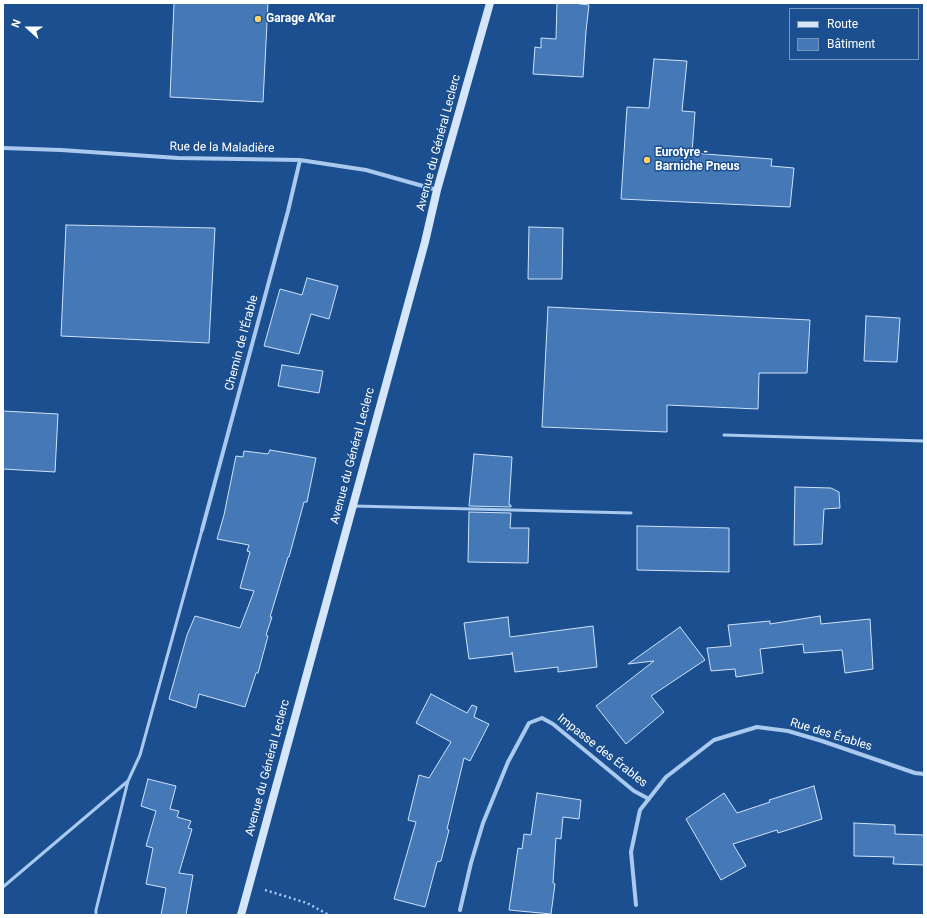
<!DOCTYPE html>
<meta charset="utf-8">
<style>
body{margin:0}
#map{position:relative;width:927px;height:918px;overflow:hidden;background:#1b4f8f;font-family:Roboto,sans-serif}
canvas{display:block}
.frame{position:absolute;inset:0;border:4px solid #fff;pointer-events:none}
.legend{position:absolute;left:789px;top:8px;width:130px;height:52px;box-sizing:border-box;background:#1b4f8f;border:1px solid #7695bc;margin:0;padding:5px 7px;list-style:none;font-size:12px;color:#fff}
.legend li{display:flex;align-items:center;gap:8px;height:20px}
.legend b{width:20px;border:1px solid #7695bc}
.north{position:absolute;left:8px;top:8px;width:40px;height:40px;-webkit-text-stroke:3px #1b4f8f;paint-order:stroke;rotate:291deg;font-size:11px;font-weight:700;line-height:16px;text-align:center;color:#fff}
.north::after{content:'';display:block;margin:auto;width:14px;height:18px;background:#fff;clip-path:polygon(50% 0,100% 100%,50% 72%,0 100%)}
</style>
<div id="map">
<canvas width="927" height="918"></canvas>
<div class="frame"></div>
<ul class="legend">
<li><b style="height:5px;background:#d6e6fa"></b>Route</li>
<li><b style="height:11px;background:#4478b7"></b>Bâtiment</li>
</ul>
<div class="north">N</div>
</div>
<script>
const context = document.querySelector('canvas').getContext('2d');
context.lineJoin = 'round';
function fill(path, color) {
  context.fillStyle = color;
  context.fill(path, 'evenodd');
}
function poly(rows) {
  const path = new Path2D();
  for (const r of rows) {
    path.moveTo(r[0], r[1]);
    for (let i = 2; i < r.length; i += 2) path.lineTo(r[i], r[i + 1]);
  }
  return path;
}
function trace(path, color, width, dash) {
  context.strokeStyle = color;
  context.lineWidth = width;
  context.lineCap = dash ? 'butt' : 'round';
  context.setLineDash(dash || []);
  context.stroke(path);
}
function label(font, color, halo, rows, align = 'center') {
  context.font = font + ' Roboto,sans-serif';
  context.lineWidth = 3;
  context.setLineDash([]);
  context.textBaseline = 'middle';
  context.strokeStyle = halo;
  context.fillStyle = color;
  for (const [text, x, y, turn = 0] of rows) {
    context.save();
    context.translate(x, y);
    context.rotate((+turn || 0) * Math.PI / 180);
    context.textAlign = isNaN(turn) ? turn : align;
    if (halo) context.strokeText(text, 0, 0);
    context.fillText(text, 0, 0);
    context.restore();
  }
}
const building = poly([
 [174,3,268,3,263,102,170,97,174,3],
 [557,3,573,3,589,5,586,31,583,77,533,74,535,47,541,48,541,38,556,39,557,3],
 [654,59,687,61,682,111,695,112,692,153,772,159,771,166,794,168,790,207,621,199,627,107,649,108,654,59],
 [66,225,215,228,209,343,61,336,66,225],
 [529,227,563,228,562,279,528,279,529,227],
 [307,278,338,286,329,319,311,314,299,354,264,346,280,289,302,295,307,278],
 [548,307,810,320,807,373,759,373,758,409,667,405,667,432,542,427,548,307],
 [866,316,900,318,897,362,864,361,866,316],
 [282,365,323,371,319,393,278,386,282,365],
 [3,411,58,414,55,472,3,469,3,411],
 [270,450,316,458,307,502,304,502,289,557,288,557,270,617,272,617,266,635,268,636,258,673,256,673,245,707,199,694,196,708,169,699,187,635,195,616,240,628,254,591,240,588,250,552,247,551,249,545,217,539,224,515,236,456,243,457,244,451,268,454,270,450],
 [474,454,512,457,509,505,511,505,511,507,469,506,474,454],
 [795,487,831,488,839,492,840,508,824,509,822,544,794,545,795,487],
 [469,512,511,513,510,528,529,528,528,563,468,562,469,512],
 [637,526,729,528,729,572,637,570,637,526],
 [820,616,821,624,870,619,873,669,845,673,842,650,804,653,803,644,760,649,763,673,736,677,735,669,711,671,707,648,731,646,728,625,770,621,770,624,820,616],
 [508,617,510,637,593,626,597,667,558,672,558,667,515,672,512,652,512,654,469,659,464,623,508,617],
 [680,627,705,660,651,696,664,712,626,744,596,706,654,661,628,664,680,627],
 [431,694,467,713,472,705,477,707,474,717,489,724,470,761,464,758,447,829,449,830,441,861,437,862,425,907,394,899,416,822,408,820,419,775,429,778,451,742,416,723,431,694],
 [148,779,176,786,170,809,179,811,177,817,191,821,188,828,192,829,179,873,193,875,186,915,161,915,166,888,146,884,153,848,146,846,156,811,141,806,148,779],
 [814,786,822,819,778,833,777,830,733,844,746,866,721,880,686,819,724,793,737,813,770,802,769,800,814,786],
 [537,793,581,800,579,819,563,817,561,839,556,838,553,883,555,884,551,914,509,910,518,848,522,849,524,834,531,835,537,793],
 [854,823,895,825,895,834,924,835,924,865,893,864,894,857,854,856,854,823]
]);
const path = poly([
 [265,890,307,903,329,915]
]);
const lane = poly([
 [724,435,924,441],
 [354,506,631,513],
 [3,887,128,781,140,755,202,530],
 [96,915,96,910,128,781]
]);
const street = poly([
 [3,148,61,150,178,158,300,160,366,170,437,190],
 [202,530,288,211,300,160],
 [636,905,631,852,640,810,666,777,714,740,757,727,788,731,822,741,915,773,924,774],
 [460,910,471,863,483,823,508,762,529,723,542,718,553,724,634,791,649,799]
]);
const secondary = poly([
 [241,915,425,242,437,190,490,3]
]);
const markers = [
 [258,19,4,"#ffd166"],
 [647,160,4,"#ffd166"]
];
const poiNames = [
 ["Garage A'Kar",266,19],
 ["Eurotyre -",655,153],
 ["Barniche Pneus",655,167]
];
const streetNames = [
 ["Avenue du Général Leclerc",439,143,-75],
 ["Rue de la Maladière",222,148,1],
 ["Chemin de l'Érable",242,343,-75],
 ["Avenue du Général Leclerc",353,456,-75],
 ["Rue des Érables",831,735,17],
 ["Impasse des Érables",602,751,38],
 ["Avenue du Général Leclerc",268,768,-75]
];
fill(building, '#4478b7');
trace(building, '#cfe3fa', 1);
trace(path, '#a9c9ee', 2.5, [2, 3]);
trace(lane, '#a9c9ee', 3);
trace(street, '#a9c9ee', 4);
trace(secondary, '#d6e6fa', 8);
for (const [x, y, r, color] of markers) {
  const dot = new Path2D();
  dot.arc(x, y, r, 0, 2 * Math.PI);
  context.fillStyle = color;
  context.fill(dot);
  trace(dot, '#1b4f8f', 1.5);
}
label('bold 12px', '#fff', '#1b4f8f', poiNames, 'left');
label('12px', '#fff', '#1b4f8f', streetNames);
</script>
